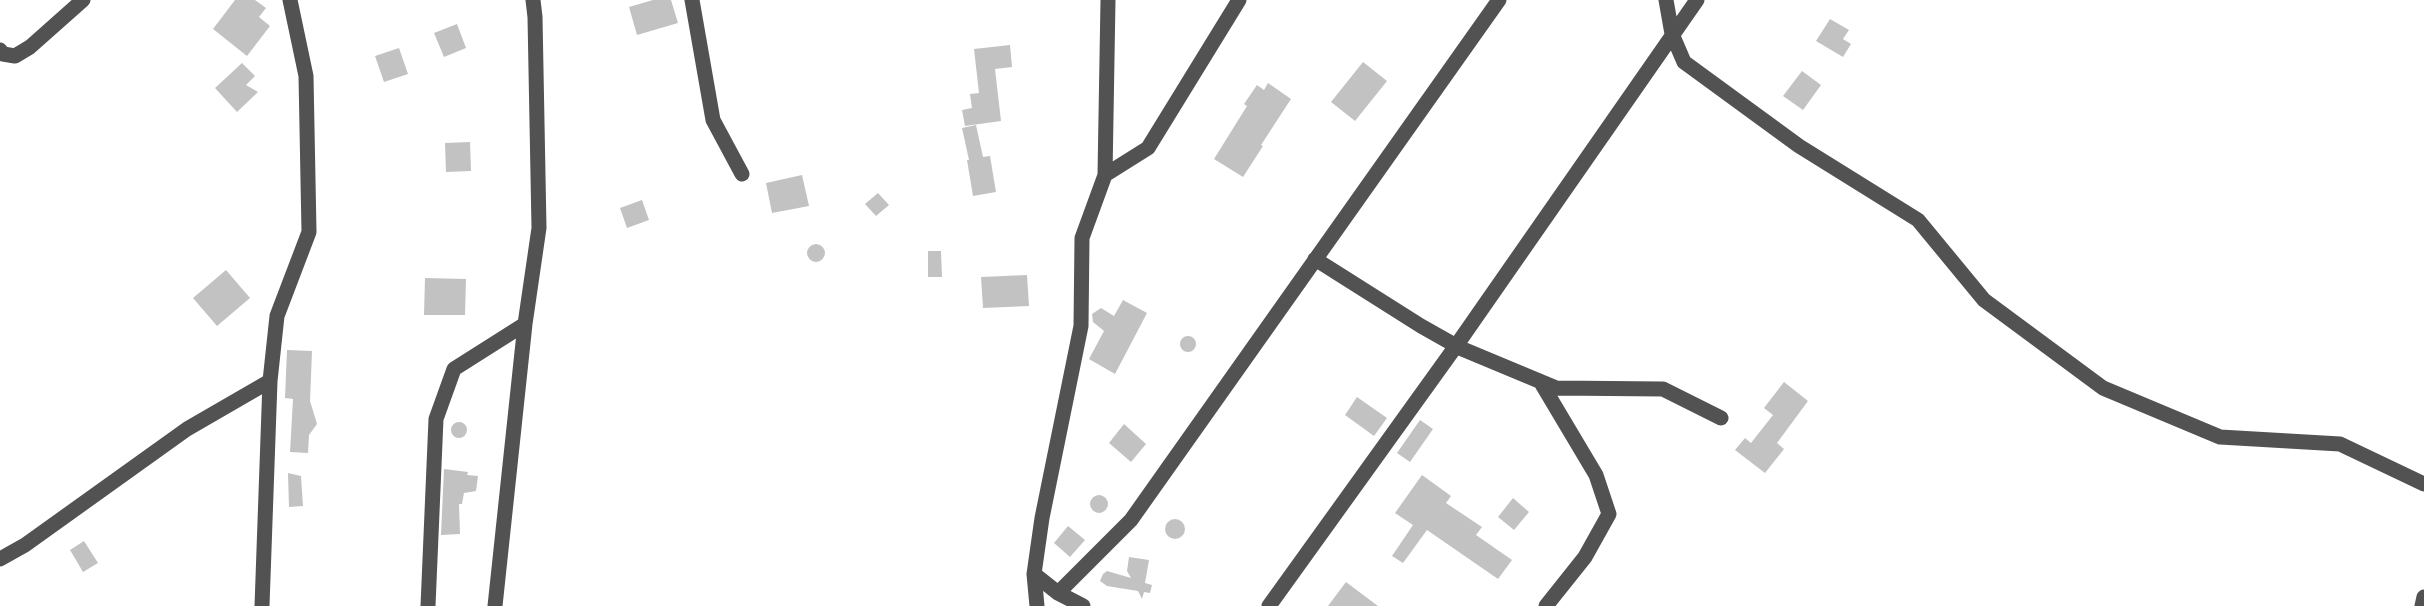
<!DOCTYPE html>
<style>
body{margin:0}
canvas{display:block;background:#fff}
</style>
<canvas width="2424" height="606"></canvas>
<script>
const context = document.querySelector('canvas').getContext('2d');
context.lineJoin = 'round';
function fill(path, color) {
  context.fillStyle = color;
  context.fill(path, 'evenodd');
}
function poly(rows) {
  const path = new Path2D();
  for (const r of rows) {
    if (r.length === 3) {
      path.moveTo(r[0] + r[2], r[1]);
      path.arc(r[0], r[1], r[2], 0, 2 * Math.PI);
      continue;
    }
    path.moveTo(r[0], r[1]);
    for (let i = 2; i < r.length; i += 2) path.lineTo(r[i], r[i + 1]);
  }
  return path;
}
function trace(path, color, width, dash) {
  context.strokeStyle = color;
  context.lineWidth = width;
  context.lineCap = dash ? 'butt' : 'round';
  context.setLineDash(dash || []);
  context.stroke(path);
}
const building = poly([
 [235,0,255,0,266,8,259,17,270,26,247,56,213,29],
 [653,0,671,0,678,23,637,35,629,7],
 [1830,19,1849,30,1843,39,1851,44,1843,57,1816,41],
 [457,24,466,48,444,57,434,33],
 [1010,45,1012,67,995,69,1001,121,965,126,962,110,972,108,970,94,979,93,974,49],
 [399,48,408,74,384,82,375,56],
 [1363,62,1387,81,1355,121,1331,102],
 [242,63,255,76,246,85,258,92,237,112,215,88],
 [1802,71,1821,85,1803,110,1783,96],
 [1268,83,1291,99,1261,145,1263,146,1243,177,1214,159,1247,106,1244,104,1257,85,1264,90],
 [976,125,983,157,990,156,996,192,973,196,967,160,969,160,962,128],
 [470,142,471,171,446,172,445,143],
 [802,175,809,206,772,213,766,183],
 [878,193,889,205,876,216,865,204],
 [642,200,649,220,627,228,620,208],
 [816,253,9],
 [928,251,941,251,942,277,928,277],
 [226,270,250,298,217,326,193,298],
 [1027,275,1029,306,983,308,981,277],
 [425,278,466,279,465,315,424,315],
 [1123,300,1147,313,1115,374,1089,359,1104,331,1093,322,1092,314,1101,308,1114,316],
 [1188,344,8],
 [287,350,312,351,310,401,317,424,309,435,308,453,290,452,293,399,285,398],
 [1784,382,1808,401,1777,443,1784,449,1765,473,1735,450,1745,438,1751,443,1773,415,1764,408],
 [1357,397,1387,418,1374,436,1345,415],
 [1420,420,1433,429,1410,462,1397,453],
 [459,430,8],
 [1124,424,1146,444,1131,462,1109,443],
 [444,469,468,472,467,475,478,476,476,491,464,493,462,504,459,504,460,534,441,535],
 [288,473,301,476,303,506,289,507],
 [1422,475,1451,496,1446,503,1482,527,1476,535,1512,560,1498,579,1427,530,1403,563,1392,556,1413,525,1395,513],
 [1099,504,9],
 [1513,498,1529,512,1514,530,1498,517],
 [1175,529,10],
 [1068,526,1085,540,1070,557,1054,543],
 [84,541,98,563,83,572,70,550],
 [1129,557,1149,560,1145,583,1152,585,1150,593,1144,592,1142,599,1138,591,1107,586,1100,581,1103,574,1107,571,1131,578,1127,571],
 [1346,582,1378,606,1328,606]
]);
const minor = poly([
 [692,0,713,120,742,174],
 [1666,0,1672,34,1684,62,1799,146,1918,220,1984,300,2103,388,2220,437,2340,444,2424,484],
 [0,50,3,54,15,56,30,47,83,0],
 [1105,175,1148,148,1239,0],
 [1315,259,1421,326,1460,348,1556,388,1663,389,1721,418],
 [1540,381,1596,475,1609,514,1585,557,1546,606],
 [0,559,25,545,187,429,270,381],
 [1034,574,1037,606],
 [1058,593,1131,520,1499,0],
 [262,606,270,381,277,316,309,232,306,76,290,0],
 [428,606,436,419,454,369,525,324],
 [495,606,525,324,539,228,535,17,533,0],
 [1083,606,1058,593,1034,574,1042,518,1081,326,1082,238,1105,175,1108,0],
 [1269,606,1456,346,1697,0],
 [2422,606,2424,597]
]);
fill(building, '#c2c2c2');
trace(minor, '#525252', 15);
</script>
